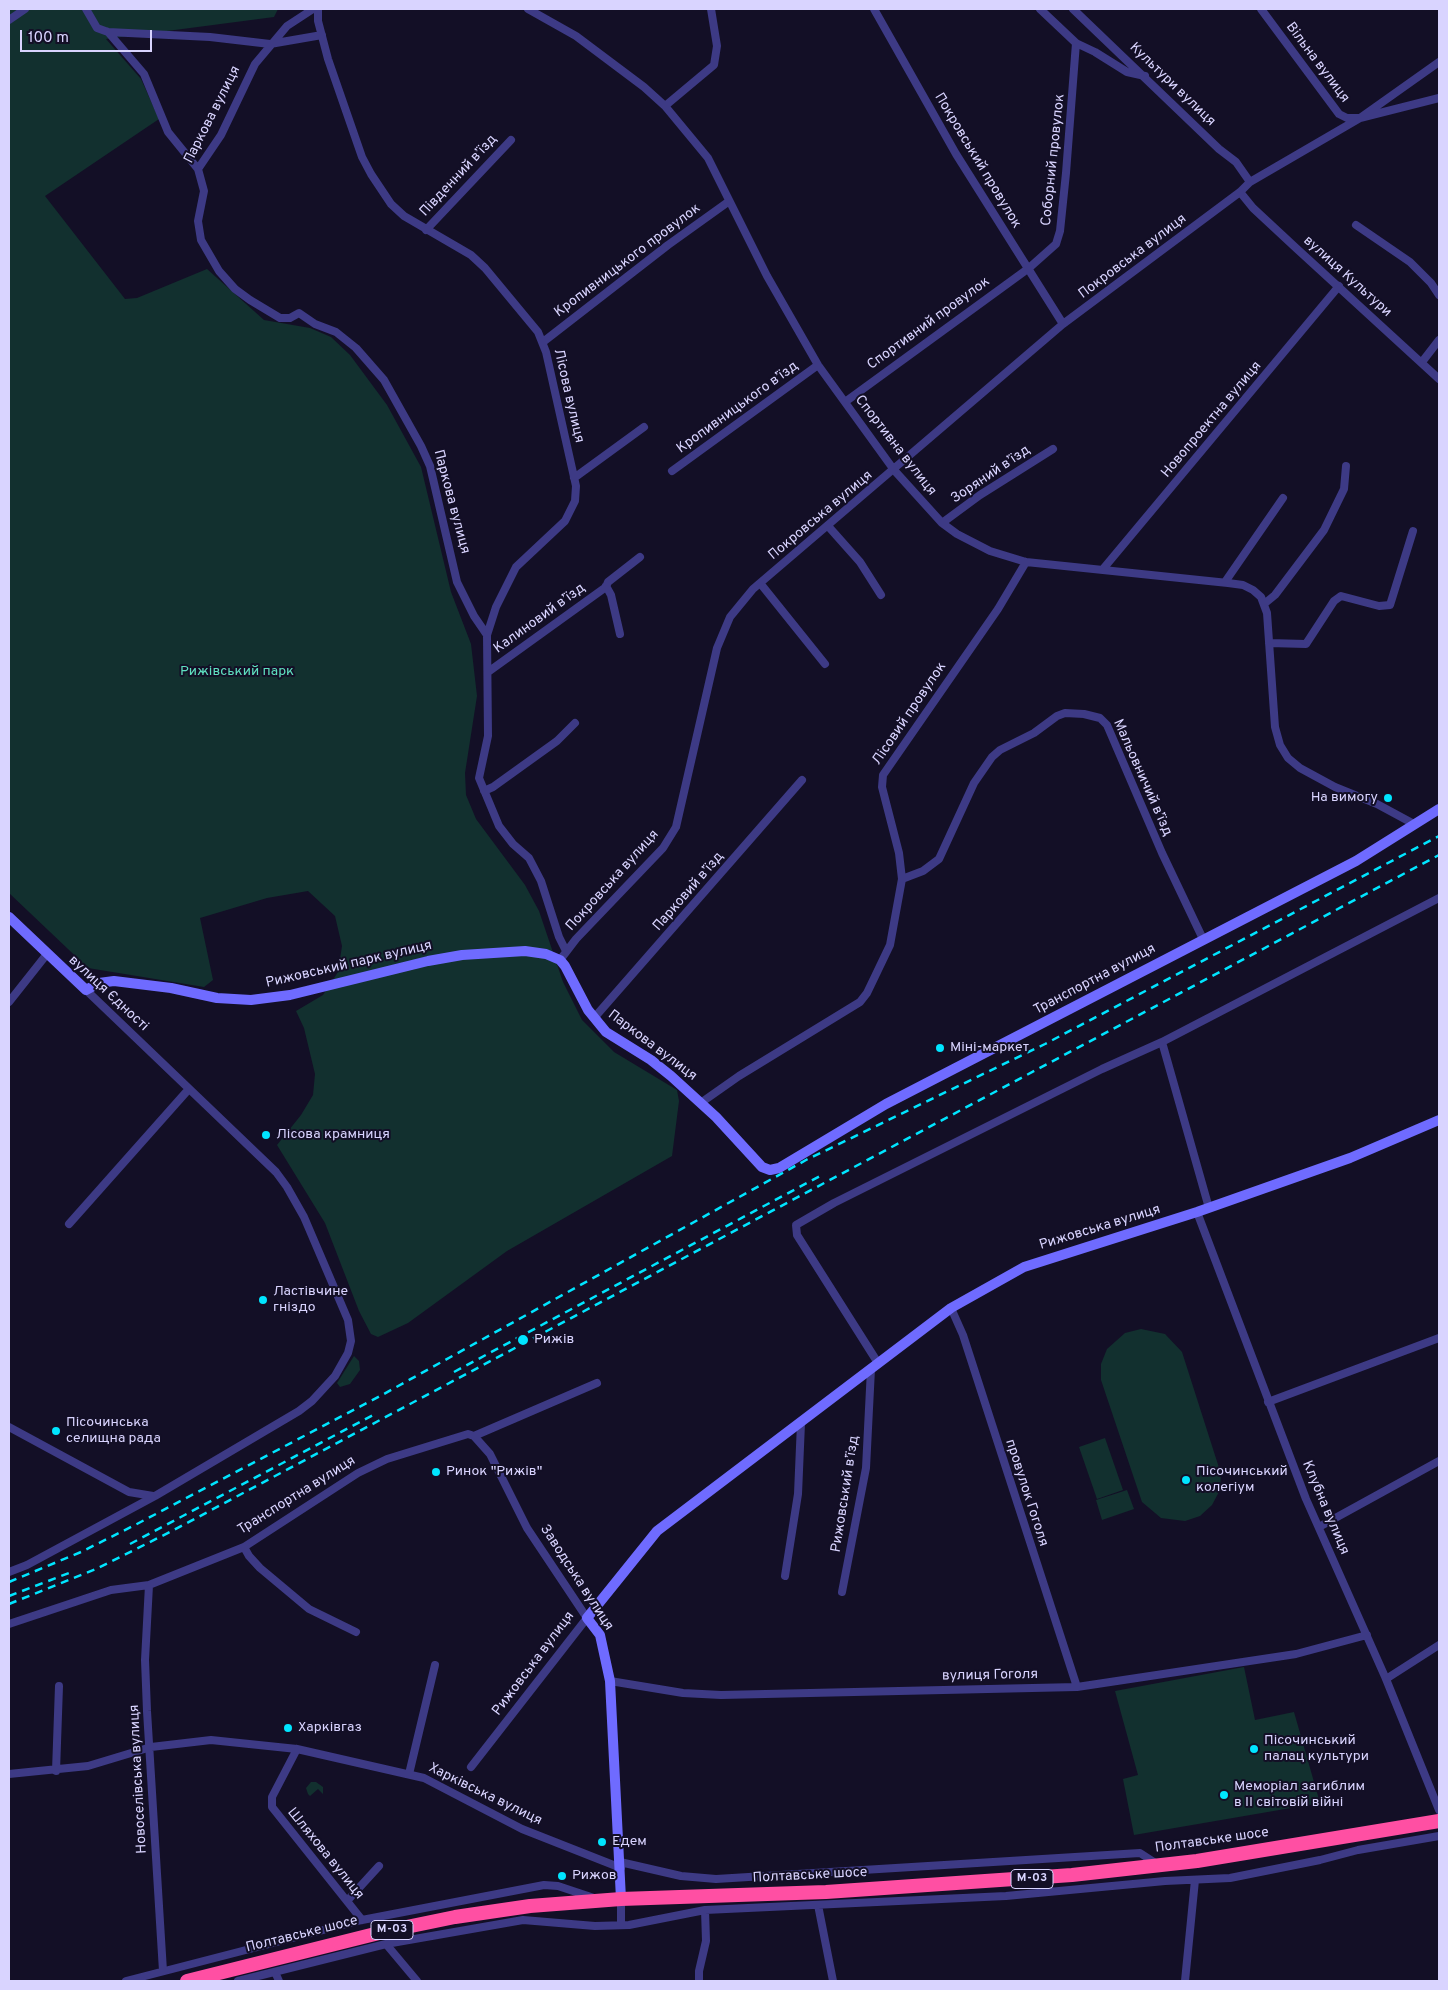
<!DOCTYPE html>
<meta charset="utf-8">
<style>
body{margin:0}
#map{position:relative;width:1448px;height:1990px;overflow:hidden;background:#130f26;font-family:Overpass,sans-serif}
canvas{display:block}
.frame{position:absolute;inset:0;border:10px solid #d9d4ff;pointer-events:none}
.scale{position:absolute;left:20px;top:30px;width:132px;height:22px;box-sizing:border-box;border:2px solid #d9d4ff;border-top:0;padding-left:6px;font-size:15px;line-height:18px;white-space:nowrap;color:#d9d4ff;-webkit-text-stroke:4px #130f26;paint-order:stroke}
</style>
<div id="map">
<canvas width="1448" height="1990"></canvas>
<div class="frame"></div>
<div class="scale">100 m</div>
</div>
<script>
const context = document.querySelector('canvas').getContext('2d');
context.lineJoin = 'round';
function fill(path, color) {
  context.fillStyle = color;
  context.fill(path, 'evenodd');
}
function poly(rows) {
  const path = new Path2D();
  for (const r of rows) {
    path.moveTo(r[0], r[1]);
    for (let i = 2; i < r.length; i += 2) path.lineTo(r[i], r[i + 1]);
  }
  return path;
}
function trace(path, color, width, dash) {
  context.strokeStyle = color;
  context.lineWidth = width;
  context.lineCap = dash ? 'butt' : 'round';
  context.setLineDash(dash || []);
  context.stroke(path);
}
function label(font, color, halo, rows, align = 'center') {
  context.font = font + ' Overpass,sans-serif';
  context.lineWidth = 4;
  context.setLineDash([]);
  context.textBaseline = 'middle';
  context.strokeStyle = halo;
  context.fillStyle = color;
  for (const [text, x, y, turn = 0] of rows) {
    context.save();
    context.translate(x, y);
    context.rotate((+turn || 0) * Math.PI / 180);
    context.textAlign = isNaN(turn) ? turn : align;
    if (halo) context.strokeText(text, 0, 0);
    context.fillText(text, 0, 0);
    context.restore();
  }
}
const green = poly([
 [9,9,278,9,274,17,106,39,141,79,159,119,45,196,125,299,137,298,207,269,264,320,310,328,331,337,350,355,387,405,421,467,451,592,471,644,477,696,465,773,466,795,476,819,525,885,539,911,563,982,582,1020,614,1052,677,1090,679,1101,672,1156,507,1251,408,1323,378,1337,371,1334,359,1311,325,1223,277,1145,301,1115,313,1095,315,1074,304,1028,296,1011,323,995,338,972,342,946,335,916,308,891,267,898,200,918,213,980,204,987,88,968,9,893],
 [1141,1329,1165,1334,1182,1352,1221,1474,1220,1490,1212,1505,1200,1516,1185,1521,1161,1518,1142,1502,1101,1380,1101,1364,1107,1349,1125,1333],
 [354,1356,359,1361,360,1370,350,1384,340,1387,337,1383],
 [1105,1438,1123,1490,1097,1499,1079,1447],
 [1127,1490,1134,1509,1102,1520,1096,1500],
 [1244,1667,1255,1720,1294,1712,1320,1803,1134,1835,1123,1779,1138,1775,1115,1691],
 [311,1782,316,1782,323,1787,323,1794,318,1789,310,1796,308,1794,306,1788]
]);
const street = poly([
 [86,9,97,28,108,32,210,37,270,44,322,35],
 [313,9,287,26,255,64,221,135,198,169,204,191,198,221,201,240,219,271,235,289,250,300,280,318,290,318,299,313,315,324,336,332,356,348,384,380,421,446,430,466,457,582,474,616,487,635,488,736,479,778,499,826,513,844,529,858,541,881,559,937,566,951],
 [318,9,318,21,328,59,362,157,371,174,391,204,404,216,471,255,485,268,538,332,546,352,576,486,575,501,565,521,516,567,496,607,487,635],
 [528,9,576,36,644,87,665,106,708,158,767,276,818,365,894,470,942,523,957,534,990,551,1026,562,1228,583,1243,585,1253,590,1261,597,1267,613,1275,727,1280,745,1288,758,1300,768,1335,787,1377,804,1414,824],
 [874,9,956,154,1063,324],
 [1040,9,1076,43,1095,52,1127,72,1145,76],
 [1073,9,1219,149,1236,162,1250,182],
 [1261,9,1339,114,1347,118,1360,118,1439,98],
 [9,20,25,9],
 [108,32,144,74,168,132,198,169],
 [665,106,714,65,717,46,711,9],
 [1240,192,1253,208,1296,248,1439,379],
 [1356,225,1410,262,1431,283,1439,295],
 [426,230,511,140],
 [543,342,668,245,728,202],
 [1422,362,1439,340],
 [845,402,1029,268,1056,244,1060,231,1066,173,1076,43],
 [672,471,818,365],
 [574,478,644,427],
 [942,523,980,495,1053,449],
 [828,526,860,562,881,595],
 [1103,569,1339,286],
 [1225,582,1283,498],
 [760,583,825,664],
 [606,586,611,595,620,634],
 [1264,604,1275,595,1324,530,1344,489,1346,466],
 [1269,643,1306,644,1334,601,1341,596,1379,606,1390,605,1413,531],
 [488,672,606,587,608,582,640,557],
 [484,791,493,787,557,741,575,723],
 [902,879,923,871,939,859,974,783,992,757,1000,750,1034,733,1057,716,1065,713,1084,714,1100,718,1107,725,1162,853,1203,939],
 [560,960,576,939,663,848,676,827,717,648,730,617,753,589,1063,324,1240,192,1250,182,1360,118,1439,62],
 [9,1002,47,954],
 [594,1018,802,780],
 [1162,1042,1209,1208],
 [702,1102,739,1076,860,1002,867,993,890,945,902,879,899,853,882,787,883,775,998,609,1026,562],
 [1197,1212,1306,1499,1386,1679,1439,1810],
 [69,1224,188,1090],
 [951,1308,963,1335,1077,1687],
 [878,1363,797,1235,796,1225,834,1203,1102,1069,1162,1042,1439,898],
 [1268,1402,1439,1338],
 [9,1427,129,1492,153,1496],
 [1319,1527,1439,1461],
 [244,1547,249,1556,260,1568,309,1609,356,1632],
 [9,1572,27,1565,155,1496,299,1411,312,1401,335,1376,348,1353,351,1341,348,1320,304,1217,287,1187,276,1172,86,990],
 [785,1576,798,1494,801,1423],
 [149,1585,145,1660,147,1711,163,1971],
 [842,1592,866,1468,871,1369],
 [9,1624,111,1590,149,1585,244,1547,358,1473,387,1459,468,1434,474,1436,597,1383],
 [1386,1679,1439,1645],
 [610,1681,683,1693,721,1695,1077,1687,1296,1654,1367,1635],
 [297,1749,272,1797,272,1807,362,1920],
 [471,1767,587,1618,527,1528,490,1454,474,1436],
 [56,1771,59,1686],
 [9,1774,88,1766,151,1747,211,1740,297,1749,424,1778,522,1829,621,1868],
 [409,1774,435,1665],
 [620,1862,681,1876,716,1879,1140,1853,1157,1864],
 [621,1899,621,1925],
 [347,1901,379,1866],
 [818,1905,833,1981],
 [386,1944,417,1981],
 [275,1972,279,1981],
 [126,1981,362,1920,544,1885,558,1886,594,1898],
 [238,1981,386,1944,523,1920,595,1926,629,1925,705,1910,1006,1896,1165,1881,1230,1878,1320,1860,1358,1850,1439,1836],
 [699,1981,699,1971,706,1941,705,1910],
 [1185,1981,1195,1880]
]);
const secondary = poly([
 [9,917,86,990,99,983,114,981,171,988,217,998,251,1000,290,995,428,961,462,955,525,951,546,954,560,960,565,966,588,1010,606,1032,651,1060,671,1076,716,1117,762,1167,770,1170,779,1168,886,1104,1356,861,1439,809],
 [621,1899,610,1681,600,1635,587,1618,657,1531,951,1308,1024,1267,1197,1212,1350,1158,1439,1120]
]);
const highway = poly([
 [187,1981,387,1931,455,1917,530,1906,621,1899,826,1892,1072,1875,1197,1861,1439,1821]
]);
const rail = poly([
 [454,1372,820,1176],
 [130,1544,375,1414],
 [9,1582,81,1552,135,1525,382,1395,806,1160,1045,1044,1439,836],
 [9,1596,69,1573],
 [9,1604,96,1569,172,1531,1439,855]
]);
const markers = [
 [1388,798,5,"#00e5ff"],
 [940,1048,5,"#00e5ff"],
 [266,1135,5,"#00e5ff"],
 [263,1300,5,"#00e5ff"],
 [523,1340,6,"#00e5ff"],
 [56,1431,5,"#00e5ff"],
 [436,1472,5,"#00e5ff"],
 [1186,1480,5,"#00e5ff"],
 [288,1728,5,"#00e5ff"],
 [1254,1749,5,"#00e5ff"],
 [1224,1795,5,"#00e5ff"],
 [602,1842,5,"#00e5ff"],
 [562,1876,5,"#00e5ff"]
];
const shields = [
 [1032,1879,42],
 [392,1930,42]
];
const shieldNames = [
 ["М-03",1032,1879],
 ["М-03",392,1930]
];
const streetNames = [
 ["Вільна вулиця",1317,63,53],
 ["Культури вулиця",1172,85,44],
 ["Паркова вулиця",213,115,-63],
 ["Соборний провулок",1054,160,-84],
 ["Покровський провулок",977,161,59],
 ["Південний в’їзд",459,176,-47],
 ["Покровська вулиця",1133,257,-37],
 ["Кропивницького провулок",628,261,-37],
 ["вулиця Культури",1347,277,42],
 ["Спортивний провулок",929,324,-36],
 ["Лісова вулиця",568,396,77],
 ["Кропивницького в’їзд",738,408,-36],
 ["Новопроектна вулиця",1212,420,-50],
 ["Спортивна вулиця",895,446,52],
 ["Зоряний в’їзд",991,475,-34],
 ["Паркова вулиця",451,502,75],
 ["Покровська вулиця",821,516,-40],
 ["Калиновий в’їзд",540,619,-36],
 ["Лісовий провулок",910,714,-56],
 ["Мальовничий в’їзд",1142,778,66],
 ["Покровська вулиця",613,881,-48],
 ["Парковий в’їзд",689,892,-49],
 ["Рижовський парк вулиця",349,965,-13],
 ["Транспортна вулиця",1095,980,-28],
 ["вулиця Єдності",108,994,43],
 ["Паркова вулиця",652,1046,37],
 ["Рижовська вулиця",1100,1228,-17],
 ["провулок Гоголя",1026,1493,72],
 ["Рижовський в’їзд",846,1494,-81],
 ["Транспортна вулиця",297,1496,-32],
 ["Клубна вулиця",1325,1508,67],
 ["Заводська вулиця",576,1578,57],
 ["Рижовська вулиця",534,1664,-53],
 ["вулиця Гоголя",990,1676,-1],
 ["Новоселівська вулиця",139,1779,-93],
 ["Харківська вулиця",485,1795,26],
 ["Полтавське шосе",1212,1841,-8],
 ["Шляхова вулиця",325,1854,51],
 ["Полтавське шосе",810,1876,-3],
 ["Полтавське шосе",302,1935,-14]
];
const parkNames = [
 ["Рижівський парк",237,672]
];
const poiNames = [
 ["На вимогу",1378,798,"right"],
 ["Міні-маркет",950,1048],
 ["Лісова крамниця",276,1135],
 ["Ластівчине",273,1292],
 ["гніздо",273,1308],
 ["Рижів",534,1340],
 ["Пісочинська",66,1423],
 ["селищна рада",66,1439],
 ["Ринок \"Рижів\"",446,1472],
 ["Пісочинський",1196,1472],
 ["колегіум",1196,1488],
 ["Харківгаз",298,1728],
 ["Пісочинський",1264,1741],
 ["палац культури",1264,1757],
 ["Меморіал загиблим",1234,1787],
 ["в II світовій війні",1234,1803],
 ["Едем",612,1842],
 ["Рижов",572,1876]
];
fill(green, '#12302f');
trace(street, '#3d3a85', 8);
trace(secondary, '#6f6bff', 10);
trace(highway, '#ff4fa3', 14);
trace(rail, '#00e5ff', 2.5, [8, 6]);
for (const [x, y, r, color] of markers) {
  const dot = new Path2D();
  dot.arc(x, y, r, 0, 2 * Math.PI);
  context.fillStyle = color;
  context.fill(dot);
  trace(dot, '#130f26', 2);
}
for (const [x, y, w] of shields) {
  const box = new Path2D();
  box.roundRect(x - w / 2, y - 9.5, w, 19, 4);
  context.fillStyle = '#130f26';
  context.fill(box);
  trace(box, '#d9d4ff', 1);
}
label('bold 12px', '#d9d4ff', null, shieldNames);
label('14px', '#d9d4ff', '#130f26', streetNames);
label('14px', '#5fe0c0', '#130f26', parkNames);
label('14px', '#d9d4ff', '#130f26', poiNames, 'left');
</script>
